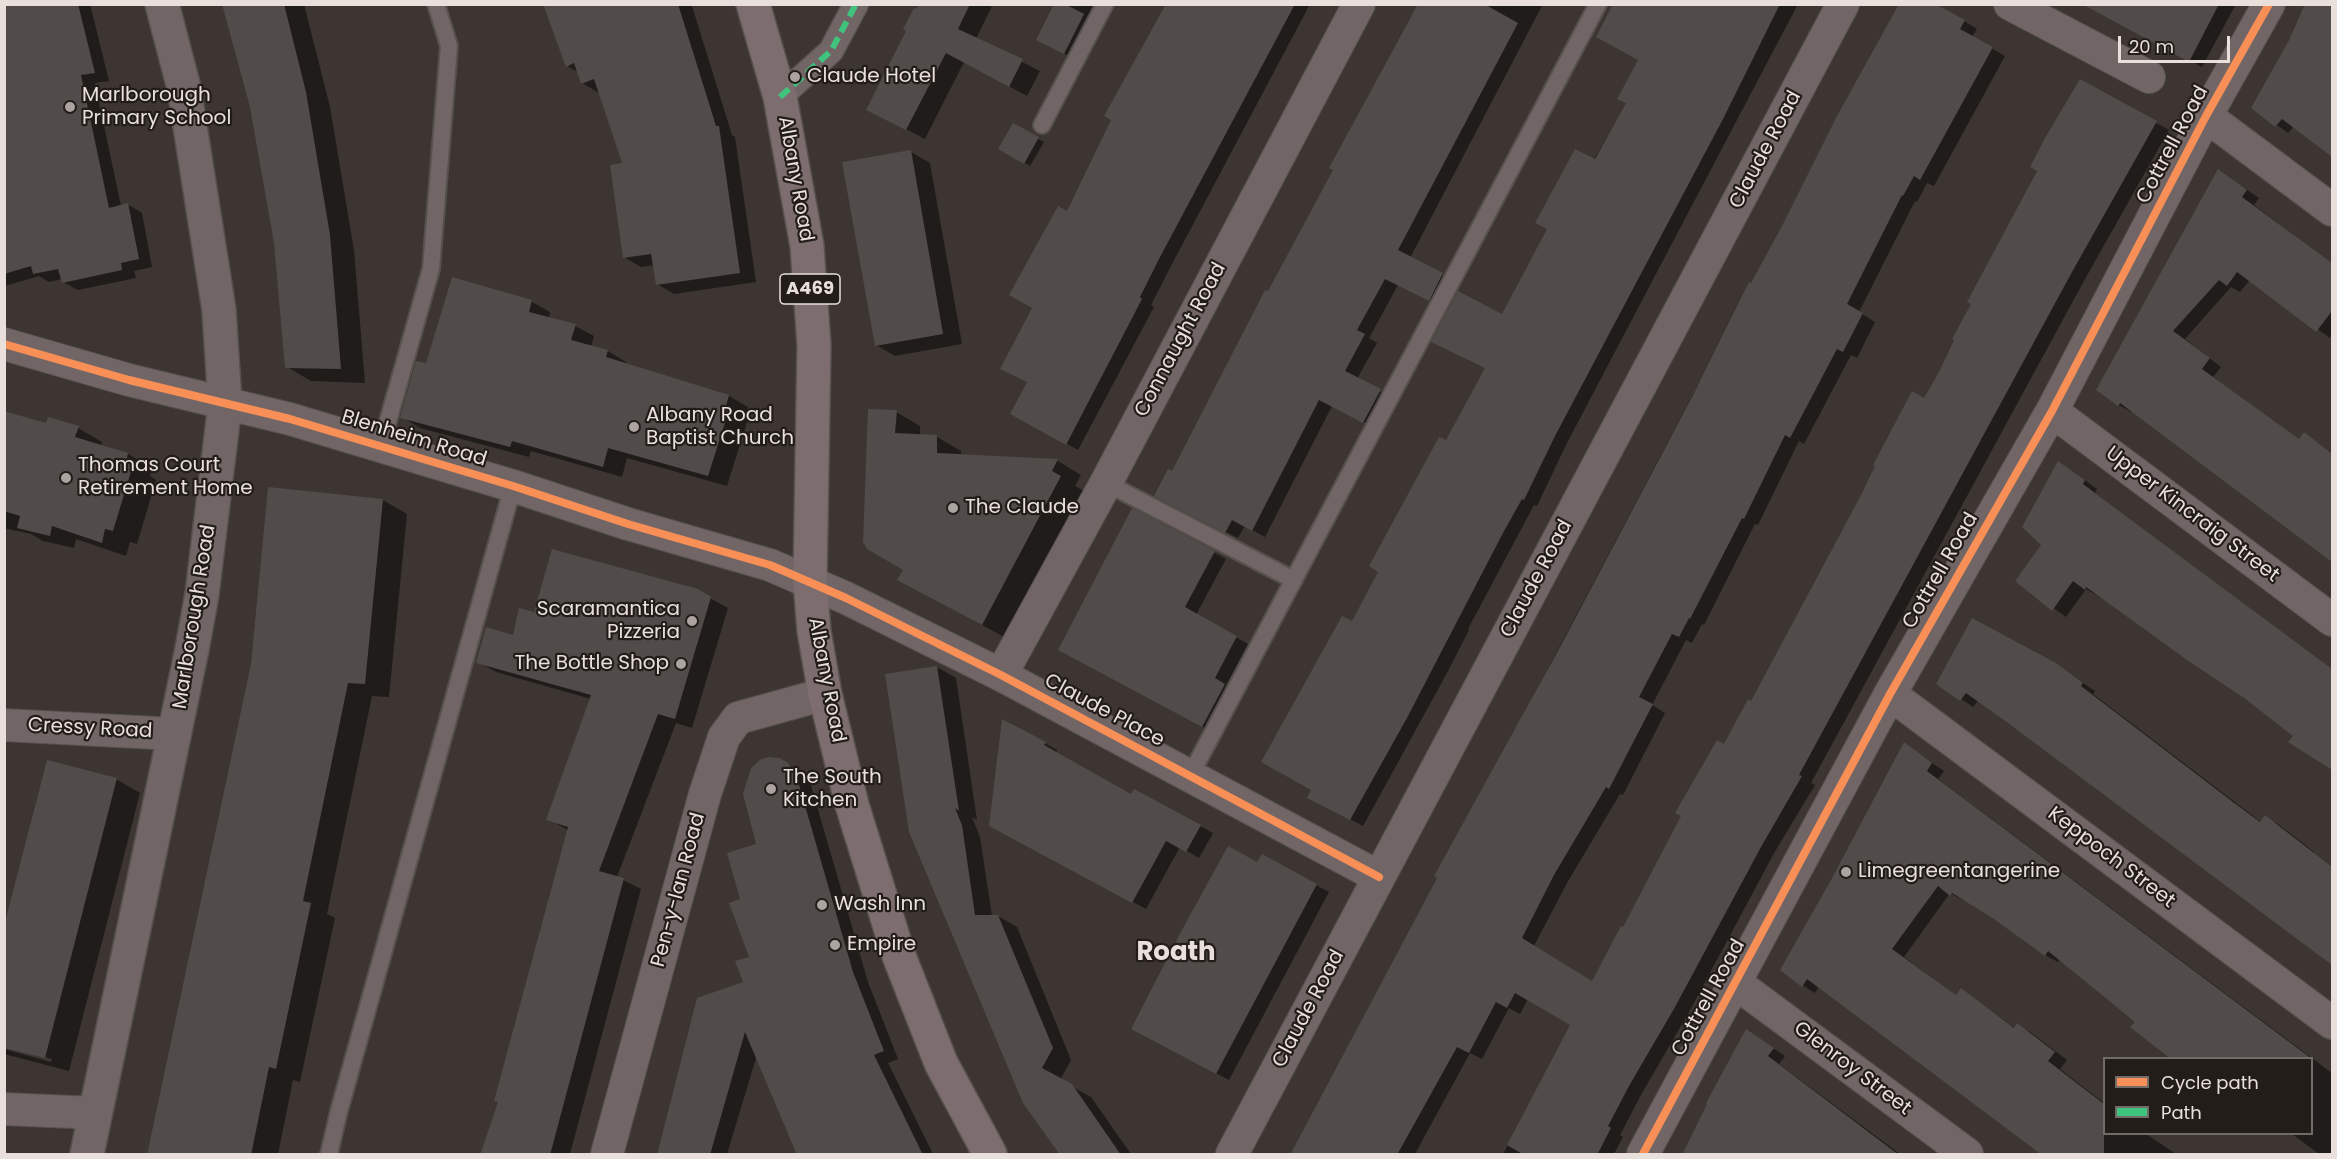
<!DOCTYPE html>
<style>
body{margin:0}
#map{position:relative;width:2337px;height:1159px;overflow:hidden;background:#3c3532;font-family:Poppins,sans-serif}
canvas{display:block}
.frame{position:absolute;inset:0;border:6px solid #e9e0dc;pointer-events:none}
.legend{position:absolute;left:2103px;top:1057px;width:210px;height:78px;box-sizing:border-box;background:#231d1a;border:2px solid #726b68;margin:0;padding:8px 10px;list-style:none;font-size:18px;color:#e9e0dc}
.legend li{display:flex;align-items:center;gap:12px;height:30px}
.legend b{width:30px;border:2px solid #726b68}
.scale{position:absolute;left:2118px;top:36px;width:112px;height:27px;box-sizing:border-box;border:3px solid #e9e0dc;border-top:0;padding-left:8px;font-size:18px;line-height:21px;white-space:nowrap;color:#e9e0dc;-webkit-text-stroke:4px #231d1a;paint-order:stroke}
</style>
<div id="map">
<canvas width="2337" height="1159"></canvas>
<div class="frame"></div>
<ul class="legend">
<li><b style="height:8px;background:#f78f57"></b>Cycle path</li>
<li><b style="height:8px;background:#40c37c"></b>Path</li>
</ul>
<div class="scale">20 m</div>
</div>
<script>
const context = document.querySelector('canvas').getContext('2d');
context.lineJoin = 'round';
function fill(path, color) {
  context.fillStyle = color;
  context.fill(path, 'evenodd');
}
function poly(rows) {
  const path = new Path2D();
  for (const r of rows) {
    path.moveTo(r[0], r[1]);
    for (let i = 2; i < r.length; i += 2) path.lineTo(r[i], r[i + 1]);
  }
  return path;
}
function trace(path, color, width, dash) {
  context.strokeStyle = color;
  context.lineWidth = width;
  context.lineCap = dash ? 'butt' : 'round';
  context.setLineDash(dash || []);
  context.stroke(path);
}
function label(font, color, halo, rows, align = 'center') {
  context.font = font + ' Poppins,sans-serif';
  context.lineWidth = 4.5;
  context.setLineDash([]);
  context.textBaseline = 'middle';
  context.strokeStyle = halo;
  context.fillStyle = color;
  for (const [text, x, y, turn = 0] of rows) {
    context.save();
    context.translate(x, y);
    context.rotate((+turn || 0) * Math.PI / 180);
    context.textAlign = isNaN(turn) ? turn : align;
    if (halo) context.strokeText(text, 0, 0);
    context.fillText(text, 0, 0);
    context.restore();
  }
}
const shadow = poly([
 [4,4,90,4,109,81,95,83,121,206,127,204,142,213,152,267,134,271,136,278,78,290,63,282,62,279,49,282,39,276,8,285,4,284],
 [224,4,304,4,330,107,354,250,365,383,311,381,287,367,276,243,252,107],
 [544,4,689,4,692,6,732,135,735,137,756,282,674,294,657,284,654,265,641,267,624,257,624,165,599,93,582,83,578,72,567,66],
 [921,4,993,4,976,39,1040,71,1027,96,964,62,925,139,886,119],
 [1056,4,1106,4,1076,60,1050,46],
 [1168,4,1310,4,1171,266,1151,305,1154,307,1078,450,1012,413,1029,382,1033,307,1068,213],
 [1419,4,1543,4,1410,258,1455,282,1442,307,1398,285,1369,338,1377,343,1357,379,1392,398,1376,429,1332,406,1265,537,1245,526,1238,538,1169,503,1173,473,1334,170],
 [1615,4,1798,4,1567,443,1537,506,1534,505,1468,629,1469,630,1447,673,1363,826,1321,804,1313,789,1352,623,1486,368,1502,316,1627,103,1640,60],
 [2127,4,2236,4,2202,67,2131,29],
 [2308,4,2332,4,2332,155,2294,126,2288,133,2253,108],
 [1964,21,1977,29,1972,37,2005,56,1934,186,1927,183,1917,202,1915,201,1859,312,1875,322,1857,358,1851,355,1804,444,1799,441,1758,525,1755,524,1704,625,1702,624,1692,643,1686,640,1652,705,1665,713,1623,795,1620,794,1567,883,1534,946,1593,982,1724,746,1751,703,1940,372,2080,81,2169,130,2085,279,1811,783,1815,785,1773,855,1688,1014,1642,1093,1620,1135,1623,1137,1614,1154,1503,1154,1572,1025,1528,999,1520,1014,1509,1008,1482,1059,1470,1053,1415,1154,1291,1154,1751,285],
 [1013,125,1044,142,1030,166,1000,149],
 [911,152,930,163,962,344,895,356,876,345],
 [2219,171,2259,198,2254,205,2332,264,2332,334,2330,338,2250,280,2240,292,2231,287,2185,339,2221,367,2213,377,2332,465,2332,559,2132,410,2131,412,2119,405],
 [453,279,532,302,550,312,549,319,575,326,594,336,591,347,608,351,626,362,625,365,729,396,748,407,745,417,748,419,727,486,627,458,622,477,531,451,529,457,420,428,402,417,427,365],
 [4,411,47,425,78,428,102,442,101,446,128,454,152,468,150,476,156,480,137,544,130,542,126,556,76,539,74,548,43,541,31,534,4,528],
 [896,412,920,426,920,436,937,437,961,451,961,456,1058,461,1081,475,1075,486,1084,491,1006,638,923,593,905,570,868,548],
 [2071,470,2097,489,2095,493,2332,670,2332,767,2295,735,2137,620,2098,596,2086,589,2066,617,2017,581,2043,544],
 [383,500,407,514,389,697,372,696,327,914,335,918,300,1082,293,1080,278,1154,149,1154],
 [1133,510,1226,559,1196,615,1248,644,1226,686,1236,692,1214,733,1071,656],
 [697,591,728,608,692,728,676,723,617,877,641,889,570,1154,482,1154,500,1102,568,830,548,819,591,699,496,672,478,662,514,637,535,614],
 [2055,664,2095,691,2093,694,2261,822,2265,817,2278,824,2314,852,2313,854,2332,870,2332,964,1978,701,1973,707,1938,683],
 [937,667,956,678,977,820,972,817,980,837,992,916,998,916,1017,927,1071,1060,1060,1080,1091,1097,1131,1154,1061,1154,910,832],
 [1045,743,1057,750,1056,753,1132,796,1135,791,1213,833,1199,858,1180,847,1146,909,991,825],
 [1905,745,1944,771,1938,779,2332,1073,2332,1154,2319,1154,2292,1134,2312,1134,2312,1058,2174,1058,2137,1022,2060,959,2058,962,2045,955,1995,918,1965,899,1964,901,1950,893,1904,957,1957,996,1962,990,2015,1028,2017,1025,2030,1032,2067,1060,2060,1069,2104,1103,2104,1134,2146,1134,2176,1154,2045,1154,1819,986,1815,993,1802,985,1832,881],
 [779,759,803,773,810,782,868,982,898,1059,888,1063,933,1154,802,1154,757,1055,727,1154,659,1154,745,982,750,958,742,900],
 [116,779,140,793,69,1071,4,1054,4,1049,51,1062,52,1059,4,1046],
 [1262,856,1329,892,1229,1080,1145,1036],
 [1747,1031,1785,1056,1779,1064,1900,1154,1683,1154]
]);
const building = poly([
 [4,4,78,4,95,73,81,75,109,208,128,203,139,259,121,263,122,270,62,283,58,269,33,274,31,266,4,274],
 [222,4,284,4,306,92,330,235,341,369,285,368,274,243,250,107],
 [543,4,678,4,716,126,719,126,740,273,656,285,651,254,623,258,610,165,622,163,594,79,581,84,574,63,566,67],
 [919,4,970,4,958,29,1023,59,1009,87,946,53,906,130,866,110,906,31,903,29,914,8,916,9],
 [1054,4,1065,4,1084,14,1064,54,1036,40],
 [1166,4,1295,4,1159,259,1140,297,1142,299,1066,445,1010,414,1027,382,1000,369,1032,308,1009,295,1058,206,1067,211,1111,120,1104,116],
 [1418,4,1484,4,1518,23,1398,250,1443,273,1429,301,1385,279,1357,330,1365,334,1345,371,1381,389,1363,423,1319,400,1252,531,1232,520,1225,533,1154,496,1168,469,1172,471,1265,290,1268,291,1333,170,1329,168],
 [1613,4,1780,4,1723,119,1555,436,1524,500,1522,499,1504,531,1408,716,1350,820,1307,798,1311,790,1261,762,1342,616,1352,621,1378,572,1369,566,1439,437,1446,440,1485,368,1431,342,1458,291,1502,314,1547,229,1535,223,1575,149,1595,159,1626,103,1617,99,1638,60,1596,37],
 [1899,4,1935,4,1965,20,1960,29,1993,47,1920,180,1914,176,1903,196,1902,195,1847,304,1863,313,1843,352,1837,349,1790,438,1785,435,1744,519,1742,518,1690,619,1689,618,1679,637,1672,634,1639,697,1653,704,1609,789,1606,787,1554,875,1522,938,1592,981,1621,926,1623,927,1681,816,1675,813,1717,740,1724,744,1748,699,1751,701,1860,497,1875,466,1873,465,1912,391,1924,398,1939,372,1954,340,1952,339,1971,304,1967,302,2037,171,2030,167,2045,138,2080,79,2157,121,2072,272,1799,775,1802,776,1761,847,1675,1007,1629,1086,1608,1126,1611,1128,1597,1155,1524,1155,1507,1145,1570,1025,1515,993,1507,1008,1496,1002,1469,1053,1457,1047,1397,1155,1290,1155,1437,878,1434,876,1560,647,1693,395,1749,282,1751,283,1782,226,1837,116],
 [2082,4,2219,4,2189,62],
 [2305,4,2332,4,2332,157,2282,119,2275,127,2251,108,2289,40],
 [1013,123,1039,137,1024,164,998,149],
 [911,150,943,334,875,346,842,162],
 [2218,169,2247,190,2242,197,2332,263,2332,311,2316,332,2237,272,2227,286,2219,280,2173,331,2210,358,2202,369,2299,439,2304,432,2332,454,2332,562,2120,403,2118,406,2096,390],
 [452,277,532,300,529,312,576,324,571,340,608,350,606,357,729,395,726,406,730,407,708,476,608,448,603,467,512,441,510,447,400,418,416,361,426,363],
 [868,409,897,410,895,433,937,435,937,453,1058,459,1052,471,1061,476,982,625,897,580,903,570,867,549,863,542],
 [4,411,46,423,48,417,79,426,75,437,128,453,126,463,133,465,113,531,105,529,102,543,52,526,50,536,17,528,20,516,4,511],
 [2058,461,2085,480,2083,484,2103,499,2332,669,2332,770,2288,742,2293,736,2244,698,2187,660,2086,587,2085,590,2073,581,2052,611,2015,581,2041,545,2022,527],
 [268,487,383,499,365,684,348,683,303,901,311,903,276,1069,269,1067,251,1155,147,1155,251,664],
 [1132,508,1215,551,1185,607,1237,636,1215,678,1225,684,1202,727,1058,650],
 [552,549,698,589,711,597,675,719,658,714,599,871,624,878,550,1155,480,1155,498,1102,494,1101,568,827,546,820,591,695,476,663,486,627,513,635,519,608,534,612],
 [1972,618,2056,663,2083,683,2081,686,2233,802,2260,822,2265,815,2332,867,2332,965,2005,721,1966,693,1960,701,1936,684],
 [937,666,959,811,955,808,962,825,975,915,998,915,1053,1048,1042,1068,1072,1084,1121,1155,1060,1155,1023,1103,909,832,885,674],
 [1002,719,1046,742,1044,745,1131,794,1134,789,1201,825,1186,852,1166,841,1132,903,989,826],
 [1904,742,1932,763,1927,771,2312,1059,2171,1059,2130,1027,2135,1022,2048,951,2045,956,1994,919,1952,893,1950,896,1938,886,1892,949,1956,995,1961,988,2014,1028,2017,1023,2055,1052,2048,1061,2104,1104,2104,1155,2042,1155,1807,979,1802,987,1780,970,1831,880],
 [769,757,779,758,787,762,795,771,853,972,884,1051,874,1055,923,1155,797,1155,745,1032,710,1155,657,1155,697,998,743,982,735,961,749,957,729,903,740,899,727,853,756,844,743,794,751,768,761,759],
 [47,760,117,778,45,1058,4,1048,4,926],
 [1228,846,1257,862,1262,854,1317,884,1216,1074,1131,1029,1183,928],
 [1746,1029,1774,1048,1768,1056,1899,1155,1682,1155,1707,1104,1706,1103]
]);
const service = poly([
 [1042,125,1105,4],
 [381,446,431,269,449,46,436,4],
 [1106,483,1294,580],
 [1190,776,1598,4],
 [329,1154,339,1111,513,486]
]);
const pedestrian = poly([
 [780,97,831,51,856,4]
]);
const minor = poly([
 [2010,4,2149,77],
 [2206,116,2332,210],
 [4,344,129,380,290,419,513,486,628,524,770,565,846,598,1001,675,1379,877],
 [2052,411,2332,620],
 [1001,675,1106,483,1359,4],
 [1890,694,2332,1023],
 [4,725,175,734],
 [1737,984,1967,1154],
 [4,1109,95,1113],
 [607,1154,705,794,724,737,738,718,825,694],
 [1232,1154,1843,4],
 [1643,1154,1890,694,2052,411,2206,116,2269,4]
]);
const tertiary = poly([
 [87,1154,192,649,202,594,225,404,219,310,184,88,162,4]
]);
const primary = poly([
 [753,4,780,97,807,246,814,345,810,581,814,631,825,694,852,805,899,956,941,1063,990,1154]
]);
const quiet = poly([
 [780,97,831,51,856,4]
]);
const cycleway = poly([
 [4,344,129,380,290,419,513,486,628,524,770,565,846,598,1001,675,1379,877],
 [1643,1154,1890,694,2052,411,2206,116,2269,4]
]);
const markers = [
 [795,77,6,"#aca4a0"],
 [70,107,6,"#aca4a0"],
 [634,427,6,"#aca4a0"],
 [66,478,6,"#aca4a0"],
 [953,508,6,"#aca4a0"],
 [692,621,6,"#aca4a0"],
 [681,664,6,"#aca4a0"],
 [771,789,6,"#aca4a0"],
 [1846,872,6,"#aca4a0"],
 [822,905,6,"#aca4a0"],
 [835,945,6,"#aca4a0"]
];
const shields = [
 [810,289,60]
];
const shieldNames = [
 ["A469",810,289]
];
const poiNames = [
 ["Claude Hotel",807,77],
 ["Marlborough",82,96],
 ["Primary School",82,119],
 ["Albany Road",646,416],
 ["Baptist Church",646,439],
 ["Thomas Court",78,466],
 ["Retirement Home",78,489],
 ["The Claude",965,508],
 ["Scaramantica",680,610,"right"],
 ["Pizzeria",680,633,"right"],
 ["The Bottle Shop",669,664,"right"],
 ["The South",783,778],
 ["Kitchen",783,801],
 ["Limegreentangerine",1858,872],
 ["Wash Inn",834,905],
 ["Empire",847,945]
];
const streetNames = [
 ["Cottrell Road",2173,145,-62],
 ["Claude Road",1766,150,-62],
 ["Albany Road",795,179,80],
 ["Connaught Road",1181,340,-62],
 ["Blenheim Road",414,439,17],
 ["Upper Kincraig Street",2192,515,37],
 ["Cottrell Road",1941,571,-60],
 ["Claude Road",1537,579,-62],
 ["Marlborough Road",195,617,-81],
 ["Albany Road",826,680,79],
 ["Claude Place",1104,711,28],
 ["Cressy Road",90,729,3],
 ["Keppoch Street",2111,858,37],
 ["Pen-y-lan Road",679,890,-75],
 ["Cottrell Road",1709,998,-61],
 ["Claude Road",1309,1009,-62],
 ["Glenroy Street",1852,1069,37]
];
const districtNames = [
 ["Roath",1176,953]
];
fill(shadow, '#0007');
fill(building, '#514c49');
trace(service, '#57514e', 20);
trace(pedestrian, '#57514e', 27);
trace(minor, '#57514e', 34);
trace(tertiary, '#57514e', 36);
trace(primary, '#57514e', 36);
trace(service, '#726566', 16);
trace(pedestrian, '#726566', 24);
trace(minor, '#726566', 32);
trace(tertiary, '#726566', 33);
trace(primary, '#7d6d6e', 33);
trace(quiet, '#40c37c', 6, [12, 6]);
trace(cycleway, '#f78f57', 8);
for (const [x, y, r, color] of markers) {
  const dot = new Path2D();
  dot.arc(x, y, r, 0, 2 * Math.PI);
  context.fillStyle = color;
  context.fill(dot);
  trace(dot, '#231d1a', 2);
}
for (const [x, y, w] of shields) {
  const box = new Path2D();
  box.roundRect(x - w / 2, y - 15, w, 30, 4.5);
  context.fillStyle = '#231d1a';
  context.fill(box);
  trace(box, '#e9e0dc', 1.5);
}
label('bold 18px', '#e9e0dc', null, shieldNames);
label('20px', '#e9e0dc', '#231d1a', poiNames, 'left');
label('20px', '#e9e0dc', '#231d1a', streetNames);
label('bold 26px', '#e9e0dc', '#231d1a', districtNames);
</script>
